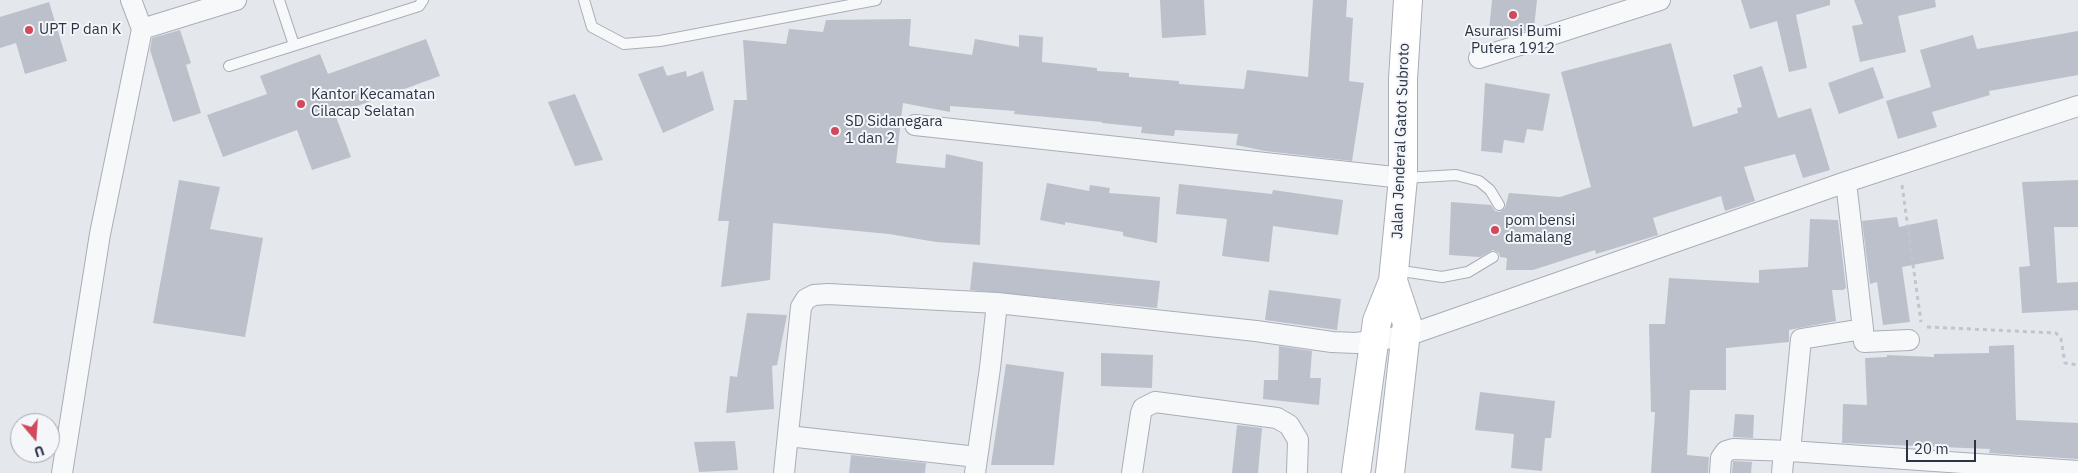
<!DOCTYPE html>
<style>
body{margin:0}
#map{position:relative;width:2078px;height:473px;overflow:hidden;background:#e4e7ec;font-family:"IBM Plex Sans",sans-serif}
canvas{display:block}
.north{position:absolute;left:10px;top:413px;width:50px;height:50px;box-sizing:border-box;background:#f4f6f9;border:1px solid #a4a8b1;border-radius:50%;rotate:162deg;font-size:14px;font-weight:700;line-height:20px;text-align:center;color:#2b3445}
.north::after{content:'';display:block;margin:auto;width:18px;height:22px;background:#d1495b;clip-path:polygon(50% 0,100% 100%,50% 72%,0 100%)}
.scale{position:absolute;left:1906px;top:440px;width:70px;height:22px;box-sizing:border-box;border:2px solid #2b3445;border-top:0;padding-left:6px;font-size:15px;line-height:18px;white-space:nowrap;color:#2b3445;-webkit-text-stroke:4px #f4f6f9;paint-order:stroke}
</style>
<div id="map">
<canvas width="2078" height="473"></canvas>
<div class="north">U</div>
<div class="scale">20 m</div>
</div>
<script>
const context = document.querySelector('canvas').getContext('2d');
context.lineJoin = 'round';
function fill(path, color) {
  context.fillStyle = color;
  context.fill(path, 'evenodd');
}
function poly(rows) {
  const path = new Path2D();
  for (const r of rows) {
    path.moveTo(r[0], r[1]);
    for (let i = 2; i < r.length; i += 2) path.lineTo(r[i], r[i + 1]);
  }
  return path;
}
function trace(path, color, width, dash) {
  context.strokeStyle = color;
  context.lineWidth = width;
  context.lineCap = dash ? 'butt' : 'round';
  context.setLineDash(dash || []);
  context.stroke(path);
}
function label(font, color, halo, rows, align = 'center') {
  context.font = font + ' "IBM Plex Sans",sans-serif';
  context.lineWidth = 4;
  context.setLineDash([]);
  context.textBaseline = 'middle';
  context.strokeStyle = halo;
  context.fillStyle = color;
  for (const [text, x, y, turn = 0] of rows) {
    context.save();
    context.translate(x, y);
    context.rotate((+turn || 0) * Math.PI / 180);
    context.textAlign = isNaN(turn) ? turn : align;
    if (halo) context.strokeText(text, 0, 0);
    context.fillText(text, 0, 0);
    context.restore();
  }
}
const building = poly([
 [1160,0,1204,0,1206,35,1162,38],
 [1313,0,1347,0,1346,17,1353,18,1349,81,1364,83,1352,161,1265,151,1236,145,1238,134,1175,130,1174,136,1141,133,1142,127,1102,123,1102,122,1014,114,1015,111,950,106,950,112,903,103,896,163,945,168,946,154,983,162,980,245,936,242,889,234,773,223,770,280,721,287,729,221,718,221,734,100,747,100,743,40,786,44,789,29,823,32,826,20,911,19,909,46,972,55,975,39,1019,47,1019,35,1043,37,1042,62,1097,68,1097,71,1129,73,1129,77,1179,81,1179,84,1244,89,1247,70,1308,77],
 [1492,0,1537,0,1534,28,1516,34,1489,31],
 [1741,0,1830,0,1830,5,1796,15,1807,68,1789,72,1777,21,1750,29],
 [1854,0,1935,0,1936,7,1898,16,1906,52,1860,62,1852,26,1863,24],
 [49,2,67,61,25,74,16,43,0,48,0,17],
 [180,30,191,63,186,65,201,113,173,122,150,50,152,38],
 [2078,31,2078,75,1989,91,1990,95,1932,112,1937,127,1898,139,1886,101,1931,87,1920,50,1973,35,1977,49],
 [426,39,440,76,335,114,351,157,312,170,297,130,223,157,207,115,267,94,260,76,320,54,328,74],
 [1671,43,1693,127,1738,113,1737,108,1742,107,1733,75,1762,66,1778,118,1811,108,1830,170,1803,178,1795,154,1744,167,1755,201,1725,211,1721,196,1653,218,1658,235,1596,254,1595,250,1533,270,1506,270,1507,258,1500,257,1499,253,1493,250,1480,257,1449,255,1451,202,1491,205,1495,211,1500,212,1505,208,1509,193,1560,197,1591,187,1561,72],
 [663,66,667,76,686,71,687,77,703,71,714,110,663,133,638,74],
 [1873,67,1884,98,1839,114,1828,83],
 [1485,83,1550,94,1543,131,1527,129,1524,143,1504,140,1502,153,1481,151],
 [575,94,603,160,575,166,548,102],
 [179,180,220,187,210,229,263,238,245,337,153,323],
 [2078,180,2078,227,2054,227,2057,283,2078,282,2078,310,2022,313,2019,267,2030,266,2022,182],
 [1047,183,1089,191,1090,185,1110,188,1109,193,1160,197,1157,243,1123,236,1123,232,1065,222,1065,225,1040,220],
 [1179,184,1272,194,1273,190,1343,200,1338,235,1273,226,1269,262,1222,256,1227,219,1176,214],
 [1897,217,1899,227,1937,219,1944,259,1902,267,1910,322,1883,325,1877,282,1870,284,1862,221],
 [1810,219,1838,220,1846,288,1843,290,1832,290,1836,321,1789,330,1789,342,1726,348,1726,390,1690,390,1687,455,1709,457,1708,473,1651,473,1655,412,1651,412,1649,324,1665,324,1669,278,1759,283,1759,270,1808,267],
 [973,262,1160,281,1157,308,970,290],
 [1269,290,1341,299,1337,330,1265,320],
 [747,313,787,315,777,365,772,366,774,409,726,413,730,376,737,377],
 [2014,345,2016,420,2078,423,2078,459,1989,453,1990,449,1842,443,1843,404,1867,405,1865,358,1887,357,1887,355,1934,357,1934,354,1989,353,1989,346],
 [1279,346,1312,351,1310,378,1321,378,1319,405,1263,399,1264,380,1278,380],
 [1101,353,1153,355,1152,388,1101,386],
 [1006,364,1064,372,1054,465,991,465],
 [1480,392,1555,401,1551,438,1545,438,1542,471,1511,468,1514,434,1475,430],
 [1735,414,1754,415,1753,438,1733,437],
 [1237,425,1262,428,1258,473,1232,473],
 [735,441,738,470,699,472,694,442],
 [851,455,926,463,925,473,849,473],
 [1733,461,1752,462,1751,473,1732,473]
]);
const path = poly([
 [1902,185,1921,322],
 [1927,327,2056,333,2061,339,2065,363,2078,365]
]);
const lane = poly([
 [279,0,294,45],
 [584,0,592,27,624,44,660,41,876,0],
 [229,66,419,6,423,0],
 [1404,178,1456,175,1479,181,1490,190,1499,205],
 [1395,270,1442,277,1468,272,1493,257]
]);
const street = poly([
 [131,0,142,29,236,0],
 [1479,58,1660,0],
 [915,125,1403,178],
 [1846,182,1863,329,1801,339,1790,451,2078,471],
 [1863,329,1864,342,1909,340],
 [788,436,977,457],
 [62,473,100,234,142,29],
 [784,473,801,307,806,299,814,295,828,294,997,303],
 [975,473,990,368,997,303,1256,331,1332,342,1356,343,1406,336,1846,182,2078,106],
 [1132,473,1141,413,1143,408,1155,402,1277,418,1289,425,1298,440,1297,473],
 [1720,473,1721,458,1726,451,1733,449,1790,451],
 [1782,473,1784,451]
]);
const secondary = poly([
 [1356,473,1377,321,1393,281,1403,178,1403,79,1408,0],
 [1390,473,1407,323,1393,281]
]);
const markers = [
 [1513,15,5,"#d1495b"],
 [29,30,5,"#d1495b"],
 [301,104,5,"#d1495b"],
 [835,131,5,"#d1495b"],
 [1495,230,5,"#d1495b"]
];
const poiNames = [
 ["UPT P dan K",39,30],
 ["Asuransi Bumi",1513,32,"center"],
 ["Putera 1912",1513,49,"center"],
 ["Kantor Kecamatan",311,95],
 ["Cilacap Selatan",311,112],
 ["SD Sidanegara",845,122],
 ["1 dan 2",845,139],
 ["pom bensi",1505,221],
 ["damalang",1505,238]
];
const streetNames = [
 ["Jalan Jenderal Gatot Subroto",1401,141,-88]
];
fill(building, '#bbc0ca');
trace(lane, '#a9aeb7', 12);
trace(street, '#a9aeb7', 22);
trace(secondary, '#a9aeb7', 30);
trace(path, '#c2c5cb', 3, [4, 4]);
trace(lane, '#f7f8fa', 10);
trace(street, '#f7f8fa', 20);
trace(secondary, '#fff', 28);
for (const [x, y, r, color] of markers) {
  const dot = new Path2D();
  dot.arc(x, y, r, 0, 2 * Math.PI);
  context.fillStyle = color;
  context.fill(dot);
  trace(dot, '#f4f6f9', 2);
}
label('15px', '#2b3445', '#f4f6f9', poiNames, 'left');
label('15px', '#2b3445', '#f4f6f9', streetNames);
</script>
